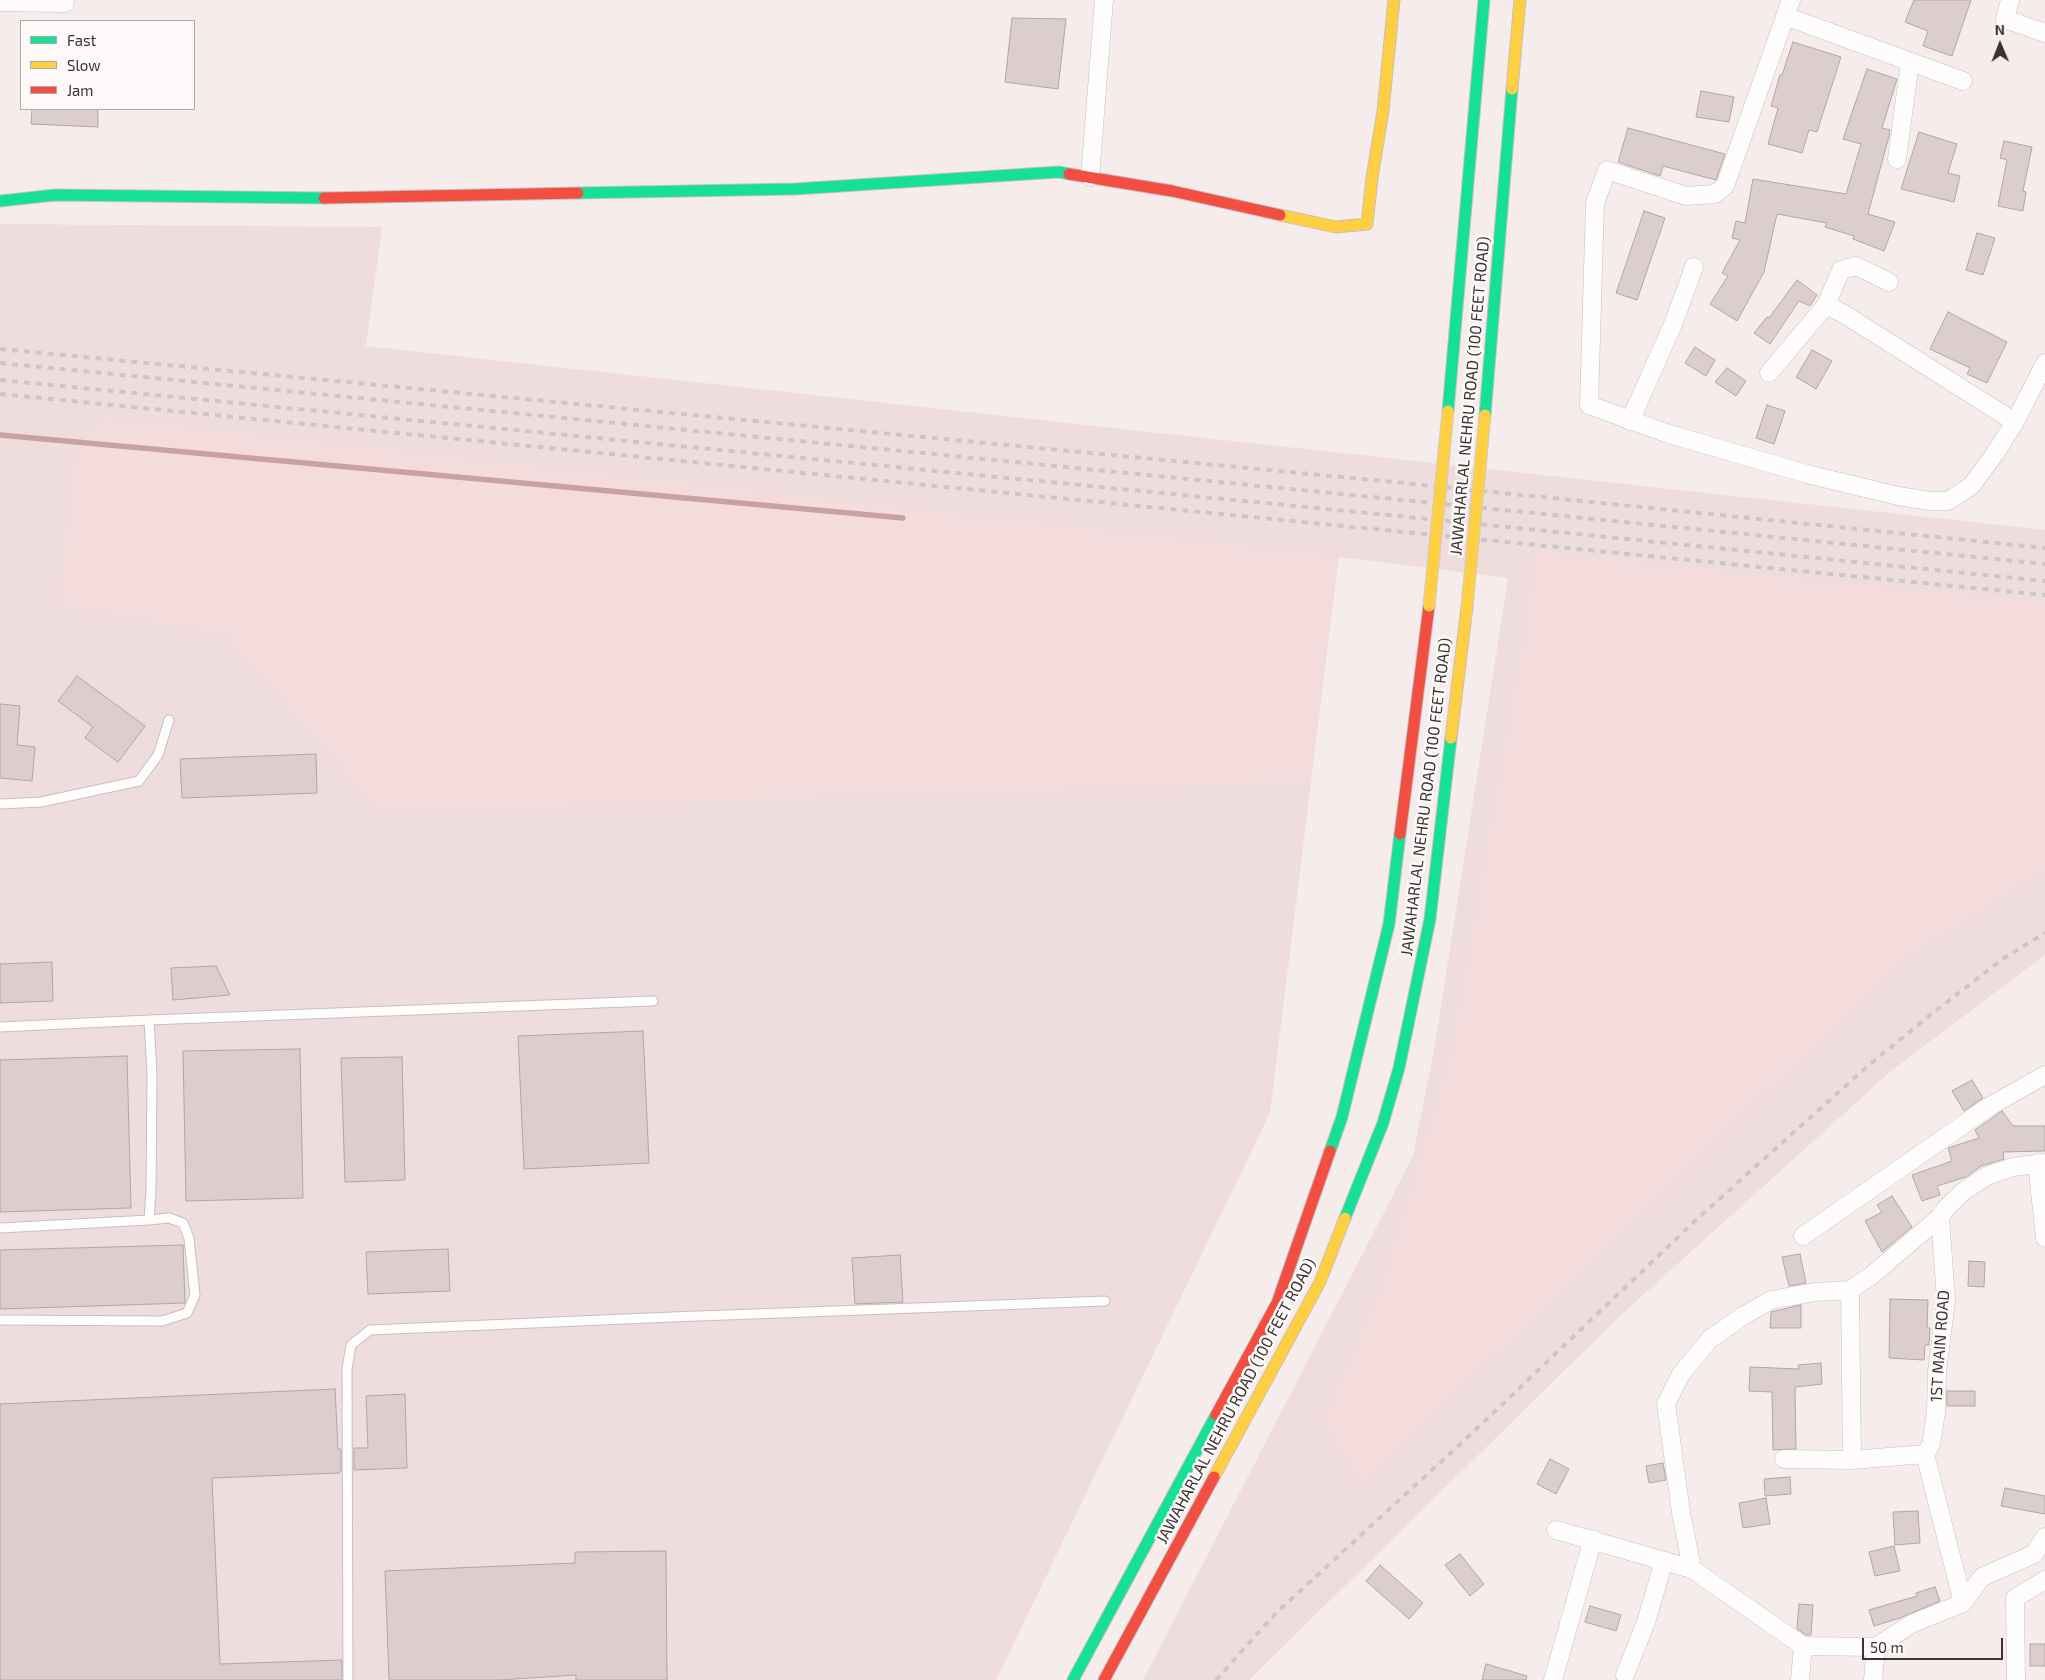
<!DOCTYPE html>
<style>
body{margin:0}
#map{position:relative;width:2045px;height:1680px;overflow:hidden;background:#f6ecec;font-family:"Exo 2",sans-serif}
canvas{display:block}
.legend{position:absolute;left:20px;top:20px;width:175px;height:90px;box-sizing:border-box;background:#fdf9f9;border:1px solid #afaaaa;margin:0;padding:6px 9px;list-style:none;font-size:15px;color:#3a3333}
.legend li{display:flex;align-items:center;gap:10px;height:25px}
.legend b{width:25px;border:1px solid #afaaaa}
.north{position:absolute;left:1975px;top:20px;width:50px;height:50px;-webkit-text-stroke:4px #fdf9f9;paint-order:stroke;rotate:359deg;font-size:14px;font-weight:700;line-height:20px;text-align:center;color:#3a3333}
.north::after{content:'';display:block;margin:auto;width:18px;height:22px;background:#3a3333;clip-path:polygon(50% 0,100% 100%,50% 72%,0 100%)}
.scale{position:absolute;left:1862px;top:1638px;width:141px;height:22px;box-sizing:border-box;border:2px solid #3a3333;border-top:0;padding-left:6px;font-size:15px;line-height:18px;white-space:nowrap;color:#3a3333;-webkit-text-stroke:4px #fdf9f9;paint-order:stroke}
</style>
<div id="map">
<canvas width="2045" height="1680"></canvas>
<ul class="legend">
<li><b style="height:6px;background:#16e098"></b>Fast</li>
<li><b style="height:6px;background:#ffcf43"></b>Slow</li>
<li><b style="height:6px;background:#f24e42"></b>Jam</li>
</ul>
<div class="north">N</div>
<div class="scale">50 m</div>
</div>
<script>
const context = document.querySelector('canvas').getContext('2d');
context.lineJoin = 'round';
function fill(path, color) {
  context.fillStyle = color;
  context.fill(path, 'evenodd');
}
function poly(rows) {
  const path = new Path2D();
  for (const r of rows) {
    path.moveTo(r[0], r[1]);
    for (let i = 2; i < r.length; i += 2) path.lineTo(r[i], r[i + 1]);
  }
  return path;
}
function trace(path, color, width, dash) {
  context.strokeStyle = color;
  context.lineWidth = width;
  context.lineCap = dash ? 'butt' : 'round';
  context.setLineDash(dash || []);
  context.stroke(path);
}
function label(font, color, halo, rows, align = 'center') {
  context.font = font + ' "Exo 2",sans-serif';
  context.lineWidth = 5;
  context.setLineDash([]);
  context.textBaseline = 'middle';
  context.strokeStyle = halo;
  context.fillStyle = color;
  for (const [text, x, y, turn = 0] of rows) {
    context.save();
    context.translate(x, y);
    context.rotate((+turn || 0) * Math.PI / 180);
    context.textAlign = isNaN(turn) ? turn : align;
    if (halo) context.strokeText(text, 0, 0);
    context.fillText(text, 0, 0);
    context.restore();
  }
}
const built = poly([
 [0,224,382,227,366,346,2045,530,2045,955,1891,1071,1621,1315,1249,1680,1143,1680,1413,1156,1434,1051,1508,578,1339,557,1270,1113,996,1680,0,1680]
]);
const green = poly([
 [102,418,1338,557,1310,781,381,811,225,633,60,604,74,462],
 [1535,553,2045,603,2045,869,1901,960,1362,1483,1323,1423,1382,1286,1452,1052,1530,604]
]);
const stream = poly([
 [0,435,903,518]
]);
const building = poly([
 [1914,0,1971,0,1952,56,1923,46,1928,31,1905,22,1914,0],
 [1012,18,1066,19,1058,89,1005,82,1012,18],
 [1793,42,1841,57,1817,132,1809,130,1802,153,1768,144,1778,108,1771,106,1780,75,1782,75,1793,42],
 [1867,69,1897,79,1882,128,1890,130,1889,136,1868,214,1895,222,1884,251,1853,239,1854,236,1825,227,1827,223,1777,214,1764,272,1737,321,1710,304,1728,276,1722,273,1740,240,1732,238,1736,221,1745,223,1753,179,1846,194,1861,144,1843,139,1867,69],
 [1701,91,1734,97,1729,122,1696,117,1701,91],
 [32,109,98,109,98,127,31,124,32,109],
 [1628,128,1725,154,1716,180,1663,166,1660,176,1618,162,1628,128],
 [1919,132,1957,144,1948,173,1960,176,1954,202,1901,189,1919,132],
 [2004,141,2032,147,2023,191,2026,192,2023,211,1998,206,2007,160,2000,158,2004,141],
 [1644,211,1665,218,1637,300,1616,293,1644,211],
 [1977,233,1995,238,1983,275,1966,270,1977,233],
 [1797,280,1817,295,1810,306,1799,301,1770,344,1754,333,1767,317,1769,318,1797,280],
 [1948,312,2007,342,1987,383,1967,374,1970,368,1930,349,1948,312],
 [1695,347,1715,360,1706,376,1685,363,1695,347],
 [1812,350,1832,361,1816,389,1796,377,1812,350],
 [1727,368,1746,381,1736,396,1715,382,1727,368],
 [1767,405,1785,411,1774,444,1756,438,1767,405],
 [77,676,145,726,118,762,85,738,93,727,58,701,77,676],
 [0,704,20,706,17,745,35,747,32,781,0,778,0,704],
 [316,754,317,793,182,798,180,759,316,754],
 [52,962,53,1001,0,1003,0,964,52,962],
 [216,966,230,995,173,1000,171,968,216,966],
 [643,1031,649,1163,524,1169,518,1036,643,1031],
 [300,1049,303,1198,186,1201,183,1051,300,1049],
 [127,1056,131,1208,0,1212,0,1060,127,1056],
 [402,1057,405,1180,345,1182,341,1058,402,1057],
 [1972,1080,1983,1098,1964,1111,1952,1091,1972,1080],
 [2002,1111,2013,1126,2045,1126,2045,1151,2003,1152,2004,1159,1981,1166,1966,1177,1937,1186,1940,1195,1922,1201,1912,1175,1952,1161,1948,1148,1979,1138,1975,1130,2002,1111],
 [1892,1196,1912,1227,1882,1252,1865,1221,1882,1212,1877,1205,1892,1196],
 [183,1245,185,1303,0,1309,0,1250,183,1245],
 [448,1249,450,1291,368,1294,366,1252,448,1249],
 [1800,1254,1806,1283,1789,1286,1782,1257,1800,1254],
 [900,1255,903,1302,855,1304,852,1258,900,1255],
 [1969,1261,1985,1262,1984,1287,1968,1286,1969,1261],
 [1890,1299,1928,1300,1927,1328,1930,1328,1929,1345,1925,1345,1924,1360,1889,1358,1890,1299],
 [1801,1305,1801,1328,1770,1328,1771,1312,1801,1305],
 [1821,1363,1822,1384,1796,1387,1795,1389,1796,1449,1773,1450,1772,1392,1749,1391,1750,1367,1799,1369,1798,1365,1821,1363],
 [335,1389,338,1449,341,1449,341,1471,339,1473,212,1478,220,1664,342,1660,342,1680,0,1680,0,1404,335,1389],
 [1947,1391,1975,1391,1975,1406,1947,1406,1947,1391],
 [405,1394,407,1468,354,1470,354,1448,368,1448,366,1396,405,1394],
 [1550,1459,1569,1469,1556,1494,1537,1484,1550,1459],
 [1663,1463,1666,1480,1649,1483,1646,1466,1663,1463],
 [1790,1477,1791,1494,1765,1496,1764,1479,1790,1477],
 [2005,1488,2045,1496,2045,1514,2001,1506,2005,1488],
 [1766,1498,1770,1524,1743,1528,1739,1503,1766,1498],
 [1918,1511,1920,1543,1895,1545,1893,1512,1918,1511],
 [1894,1546,1900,1571,1875,1576,1869,1552,1894,1546],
 [666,1551,667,1680,576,1680,576,1675,499,1680,389,1680,385,1571,575,1563,575,1552,666,1551],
 [1460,1554,1484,1584,1470,1596,1445,1565,1460,1554],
 [1380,1565,1423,1603,1409,1619,1366,1581,1380,1565],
 [1935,1587,1940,1601,1900,1618,1874,1626,1869,1610,1917,1596,1916,1593,1935,1587],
 [1799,1604,1813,1605,1811,1635,1806,1635,1797,1629,1799,1604],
 [1590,1606,1621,1615,1616,1631,1585,1622,1590,1606],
 [2030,1644,2045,1644,2045,1666,2030,1666,2030,1644],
 [1486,1664,1527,1676,1526,1680,1482,1680,1486,1664]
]);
const lane = poly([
 [0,804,41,802,139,781,158,755,169,720],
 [0,1027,149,1020,653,1001],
 [0,1228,149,1220,151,1192,152,1074,149,1020],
 [0,1320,162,1321,187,1313,195,1295,189,1238,183,1223,169,1218,149,1220],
 [348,1680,347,1369,351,1345,370,1330,672,1317,1105,1301]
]);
const street = poly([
 [0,0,0,2,65,3],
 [1791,0,1725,186,1715,194,1686,196,1607,170,1595,203,1589,405,1669,434,1807,474,1898,496,1930,501,1948,501,1971,486,1994,455,2015,422,2045,363],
 [2010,0,2005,19,2045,33],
 [1785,16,1963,81],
 [1897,159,1910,62],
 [1090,177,1104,0],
 [1826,305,1841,270,1856,266,1889,282],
 [1769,373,1826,305,1844,314,2015,422],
 [1630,421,1674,322,1694,267],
 [2037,1163,2045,1238],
 [2045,1163,2013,1167,1987,1176,1964,1191,1948,1206,1940,1217,1872,1275,1850,1290,1815,1292,1771,1300,1743,1316,1710,1339,1681,1374,1666,1404,1681,1512,1692,1569,1803,1646,1876,1647,1911,1624,1963,1603,1982,1577,2034,1554,2045,1537],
 [1803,1236,1990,1106,2045,1075],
 [1850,1290,1852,1460],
 [1925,1454,1963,1603],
 [1784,1459,1852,1460,1925,1454,1931,1445,1936,1412,1937,1372,1946,1300,1940,1217],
 [1556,1530,1692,1569],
 [1625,1675,1646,1622,1664,1561],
 [1553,1680,1593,1539],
 [1800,1680,1803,1646],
 [1873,1680,1876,1647],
 [2016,1680,2015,1598,2045,1580]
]);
const fast = poly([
 [578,193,795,189,1059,172,1069,174],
 [0,201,55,195,324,198],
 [1448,411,1484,0],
 [1485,415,1512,89],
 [1330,1151,1342,1117,1389,924,1400,834],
 [1345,1218,1383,1123,1399,1068,1430,919,1451,738],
 [1073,1680,1216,1415]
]);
const slow = poly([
 [1512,89,1520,0],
 [1280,215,1336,227,1367,224,1372,178,1383,111,1394,0],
 [1451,738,1467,607],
 [1214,1477,1320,1282,1345,1218]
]);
const jam = poly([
 [1069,174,1172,191,1280,215],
 [324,198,578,193],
 [1400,834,1429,606],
 [1216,1415,1277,1303,1330,1151],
 [1104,1680,1214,1477]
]);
const rail = poly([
 [0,349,1384,481,2045,548],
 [0,363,1383,498,2045,564],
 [0,380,1378,514,2045,581],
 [0,394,2045,595],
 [1216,1680,1275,1614,1468,1437,1696,1220,1803,1124,1869,1065,1929,1016,2004,958,2045,933]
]);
const slowBridge = poly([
 [1429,606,1448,411],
 [1467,607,1485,415]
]);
const streetNames = [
 ["JAWAHARLAL NEHRU ROAD (100 FEET ROAD)",1470,396,-85],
 ["JAWAHARLAL NEHRU ROAD (100 FEET ROAD)",1426,797,-83],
 ["1ST MAIN ROAD",1940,1346,-86],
 ["JAWAHARLAL NEHRU ROAD (100 FEET ROAD)",1236,1401,-62]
];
fill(built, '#efdddd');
fill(green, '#f5dcdc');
trace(stream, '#c8a1a1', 5.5);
fill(building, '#ddcece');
trace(building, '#afa7a7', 1);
trace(lane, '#c7c0c0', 11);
trace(street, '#c7c0c0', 19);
trace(fast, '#c7c0c0', 13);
trace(slow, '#c7c0c0', 13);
trace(jam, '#c7c0c0', 13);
trace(lane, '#fefcfc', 9);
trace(street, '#fefcfc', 18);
trace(fast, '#16e098', 11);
trace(slow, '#ffcf43', 11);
trace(jam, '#f24e42', 11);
trace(rail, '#cbc7c7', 4, [6, 6]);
trace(slowBridge, '#d1cbcb', 13, []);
trace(slowBridge, '#ffcf43', 11);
label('16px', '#3a3333', '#fdf9f9', streetNames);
</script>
